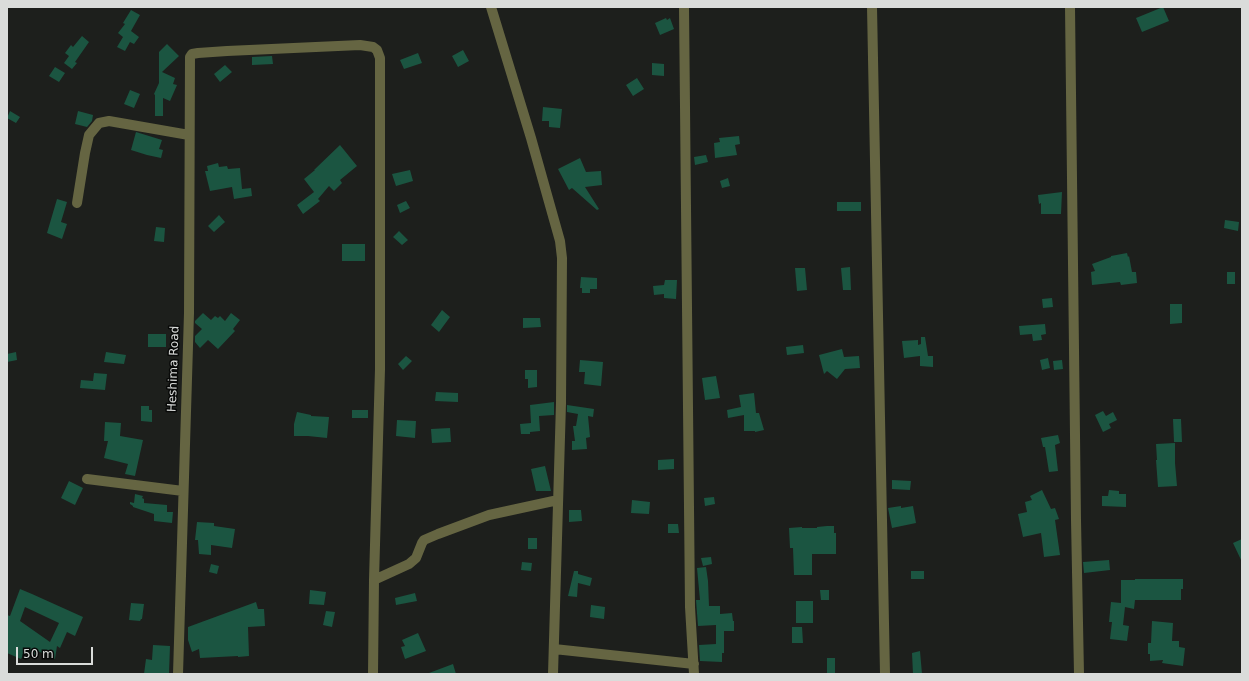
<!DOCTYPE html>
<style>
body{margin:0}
#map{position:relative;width:1249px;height:681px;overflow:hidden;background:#1d1f1c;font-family:"DejaVu Sans",sans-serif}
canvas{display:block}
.frame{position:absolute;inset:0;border:8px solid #dadcda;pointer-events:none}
.scale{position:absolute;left:16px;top:647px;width:77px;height:18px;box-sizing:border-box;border:2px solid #dadcda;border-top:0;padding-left:5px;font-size:12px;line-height:14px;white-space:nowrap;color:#dadcda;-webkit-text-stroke:3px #080908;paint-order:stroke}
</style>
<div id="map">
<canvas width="1249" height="681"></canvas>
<div class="frame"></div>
<div class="scale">50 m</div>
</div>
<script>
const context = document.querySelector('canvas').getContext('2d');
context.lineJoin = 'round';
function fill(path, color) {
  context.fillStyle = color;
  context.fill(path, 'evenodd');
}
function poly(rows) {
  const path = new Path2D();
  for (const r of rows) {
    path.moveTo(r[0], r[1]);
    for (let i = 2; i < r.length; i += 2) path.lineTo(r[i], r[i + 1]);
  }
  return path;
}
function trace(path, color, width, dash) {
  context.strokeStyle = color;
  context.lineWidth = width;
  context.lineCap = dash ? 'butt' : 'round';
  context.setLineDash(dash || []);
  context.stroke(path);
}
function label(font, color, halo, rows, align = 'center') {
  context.font = font + ' "DejaVu Sans",sans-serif';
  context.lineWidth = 3;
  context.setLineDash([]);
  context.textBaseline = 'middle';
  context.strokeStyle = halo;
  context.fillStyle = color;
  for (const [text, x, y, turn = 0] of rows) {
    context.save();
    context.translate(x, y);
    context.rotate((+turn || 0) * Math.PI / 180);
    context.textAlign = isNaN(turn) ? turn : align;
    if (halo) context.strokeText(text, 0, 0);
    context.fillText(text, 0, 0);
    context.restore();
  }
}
const building = poly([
 [1163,7,1169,21,1142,32,1136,18],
 [131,10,140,15,131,31,139,37,134,44,130,42,125,51,117,47,123,37,118,33,125,24,123,23],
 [666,18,667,20,670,18,674,29,660,35,655,23],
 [82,36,89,42,75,62,77,63,72,69,64,63,69,56,65,53,71,45,73,47],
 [167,44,179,56,162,72,175,78,173,84,177,85,170,101,163,98,163,116,155,116,155,95,154,94,159,83,159,52],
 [463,50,469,61,458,67,452,56],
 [418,53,422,63,404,69,400,60],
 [272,56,273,64,252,65,252,57],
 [652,63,664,64,664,76,652,75],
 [225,65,232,72,220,82,214,74],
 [55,67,65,73,59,82,49,76],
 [637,78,644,89,633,96,626,85],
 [130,90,140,94,134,108,124,104],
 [543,107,562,109,560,128,549,127,549,121,542,121],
 [10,111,20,117,16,123,7,118],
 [78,111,93,115,92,121,87,127,75,124],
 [136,132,162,140,159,149,163,150,161,158,147,155,131,150],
 [739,136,740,144,735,145,737,155,715,158,714,143,720,142,719,138],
 [340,145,357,166,340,180,342,183,334,191,329,186,318,199,320,201,303,214,297,205,314,192,304,179,315,170,314,170],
 [706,155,708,162,695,165,694,157],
 [580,158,586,172,601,171,602,185,585,187,599,209,597,210,572,188,569,190,558,169],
 [218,163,219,167,227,166,228,169,240,168,242,189,251,188,252,196,234,199,232,187,210,191,205,171,208,171,207,166],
 [410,170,413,181,396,186,392,174],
 [728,178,730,186,722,188,720,181],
 [1062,192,1061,214,1041,214,1041,203,1039,204,1038,195],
 [57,199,67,202,61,222,67,224,62,239,47,233],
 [406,201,410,208,400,213,397,205],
 [837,202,861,202,861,211,837,211],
 [219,215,225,222,214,232,208,226],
 [1225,220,1239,222,1238,231,1224,228],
 [156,227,165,228,164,242,154,241],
 [399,231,408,240,402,245,393,237],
 [342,244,365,244,365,261,342,261],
 [1127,253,1128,257,1129,256,1132,272,1136,272,1137,283,1121,285,1120,282,1092,285,1091,272,1095,271,1092,264,1111,257,1111,256],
 [850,267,851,290,843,290,841,268],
 [795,268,805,268,807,290,797,291],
 [1227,272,1235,272,1235,284,1227,284],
 [581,277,597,278,597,289,590,289,590,293,582,293,582,288,580,288],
 [665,280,677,280,676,299,664,298,664,294,654,295,653,286,664,285],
 [1052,298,1053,307,1043,308,1042,299],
 [1170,304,1182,304,1182,323,1170,324],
 [442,310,450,317,439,332,431,325],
 [203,313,211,320,215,316,218,318,220,316,225,321,231,313,240,320,233,329,235,331,218,349,208,340,200,348,195,342,195,336,202,329,195,323,195,321],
 [523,318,540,318,541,327,523,328],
 [1045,324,1046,334,1041,335,1042,340,1033,341,1032,334,1020,335,1019,326],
 [148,334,166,334,166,347,148,347],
 [921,337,925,337,928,356,933,356,933,367,920,366,920,356,904,358,902,341,918,340,918,345,921,344],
 [803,345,804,353,787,355,786,347],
 [842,349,844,357,859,356,860,368,845,369,837,379,827,371,824,374,819,355],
 [16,352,17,360,7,362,7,354],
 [106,352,126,355,124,364,104,362],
 [406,356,412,361,403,370,398,364],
 [1048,358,1050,368,1042,370,1040,360],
 [580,360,603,362,601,386,584,384,585,372,579,372],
 [1062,360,1063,369,1054,370,1053,361],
 [525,370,537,370,537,387,528,388,528,379,525,379],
 [94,373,107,374,105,390,80,388,81,380,93,381],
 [716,376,720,398,705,400,702,378],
 [436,392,458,393,458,402,435,401],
 [754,393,756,413,759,413,764,430,755,432,755,431,744,431,744,415,728,418,727,410,741,407,739,395],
 [554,402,554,415,539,416,540,431,530,432,530,434,521,434,520,424,531,423,530,405],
 [567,405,594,409,593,417,588,416,590,437,586,438,587,449,572,450,572,441,575,441,573,426,576,426,578,414,567,412],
 [141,406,149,406,149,410,152,410,152,422,141,421],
 [352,410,368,410,368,418,352,418],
 [1103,411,1106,416,1113,412,1117,420,1109,424,1111,428,1103,432,1095,415],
 [297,412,311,415,311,416,329,417,327,438,308,436,294,436,294,424],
 [1173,419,1181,419,1182,442,1174,442],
 [397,420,416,421,415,438,396,436],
 [105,422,121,423,120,436,143,440,135,476,125,474,128,464,104,458,108,441,104,441],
 [450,428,451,442,432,443,431,429],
 [1058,435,1060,443,1055,445,1058,471,1049,472,1045,447,1043,447,1041,438],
 [1175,443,1175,463,1177,486,1158,487,1156,460,1157,460,1156,444],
 [674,459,674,469,658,470,658,460],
 [545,466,551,491,536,491,531,469],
 [892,480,911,481,910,490,892,489],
 [69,481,83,488,75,505,61,498],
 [1042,490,1051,509,1055,508,1059,519,1055,520,1060,555,1044,557,1041,533,1023,537,1018,514,1027,512,1025,502,1032,500,1030,496],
 [1109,490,1119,491,1119,494,1126,494,1126,507,1102,506,1102,496,1108,496],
 [135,494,143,496,142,498,144,499,144,503,167,505,167,512,173,512,172,523,154,521,154,514,133,507,133,506,130,504,130,502,134,503],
 [714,497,715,504,705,506,704,498],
 [632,500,650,502,649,514,631,513],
 [901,506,901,508,913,506,916,523,892,528,888,508],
 [569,510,581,510,582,521,569,522],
 [197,522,214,523,214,526,235,529,232,548,211,545,211,555,199,554,198,540,195,540],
 [668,524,678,524,679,533,668,533],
 [827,526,834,526,834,533,836,533,836,554,812,554,812,575,794,575,793,548,790,548,789,528,802,527,802,528,817,528,817,527],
 [528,538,537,538,537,549,528,549],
 [1242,539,1242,562,1233,543],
 [711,557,712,564,703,566,701,558],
 [1109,560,1110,570,1084,573,1083,562],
 [522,562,532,563,531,571,521,570],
 [211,564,219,566,217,574,209,572],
 [706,567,708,581,709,606,720,606,720,614,732,613,733,621,734,621,734,631,724,631,724,653,722,653,722,662,700,661,699,645,716,644,716,625,698,626,696,600,700,600,697,568],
 [574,571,578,571,578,574,592,578,590,586,578,583,577,597,568,596],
 [911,571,924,571,924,579,911,579],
 [1135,579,1183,579,1183,589,1181,589,1181,600,1135,600,1134,609,1125,607,1123,625,1129,626,1127,641,1110,639,1112,622,1109,622,1111,602,1121,603,1121,580,1135,580],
 [20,589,32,594,83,617,75,636,67,632,60,648,57,646,55,659,38,651,36,656,26,649,21,659,7,653,7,615,10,616],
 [25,607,59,623,50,642,20,621],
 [310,590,326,592,324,605,309,604],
 [820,590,829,590,829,600,821,600],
 [415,593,417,601,396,605,395,598],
 [796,601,813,601,813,623,796,623],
 [256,602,258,609,264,609,265,626,248,627,249,656,238,657,238,656,200,658,199,649,192,652,188,640,188,627],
 [131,603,144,604,142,619,141,619,140,621,129,620],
 [591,605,605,607,604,619,590,617],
 [326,611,335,612,332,627,323,625],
 [1152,621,1173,623,1172,641,1179,641,1179,647,1185,648,1183,666,1162,663,1163,660,1150,661,1150,654,1148,654,1148,643,1151,643],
 [792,627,802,627,803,643,792,643],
 [418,633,426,651,405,659,401,647,405,646,402,640],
 [153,645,170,646,169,674,144,674,146,659,152,660],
 [920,651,922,674,913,674,912,653],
 [827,658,835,658,835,674,827,674],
 [453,664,456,674,429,674,429,673]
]);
const minor = poly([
 [491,7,531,138,560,241,562,258,561,403,553,674],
 [684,7,690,607,694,674],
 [872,7,885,674],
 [1070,7,1076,520,1079,674],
 [77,203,85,153,89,135,99,123,109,121,189,135],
 [87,479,183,491],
 [374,580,409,564,416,558,422,543,424,540,438,534,489,515,558,500],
 [554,649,694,664],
 [178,674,189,313,190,57,192,54,198,53,227,51,360,45,373,47,377,50,380,58,380,369,374,580,373,674]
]);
const streetNames = [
 ["Heshima Road",174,369,-88]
];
fill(building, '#1b5541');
trace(minor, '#656542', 10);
label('12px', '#dadcda', '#080908', streetNames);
</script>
